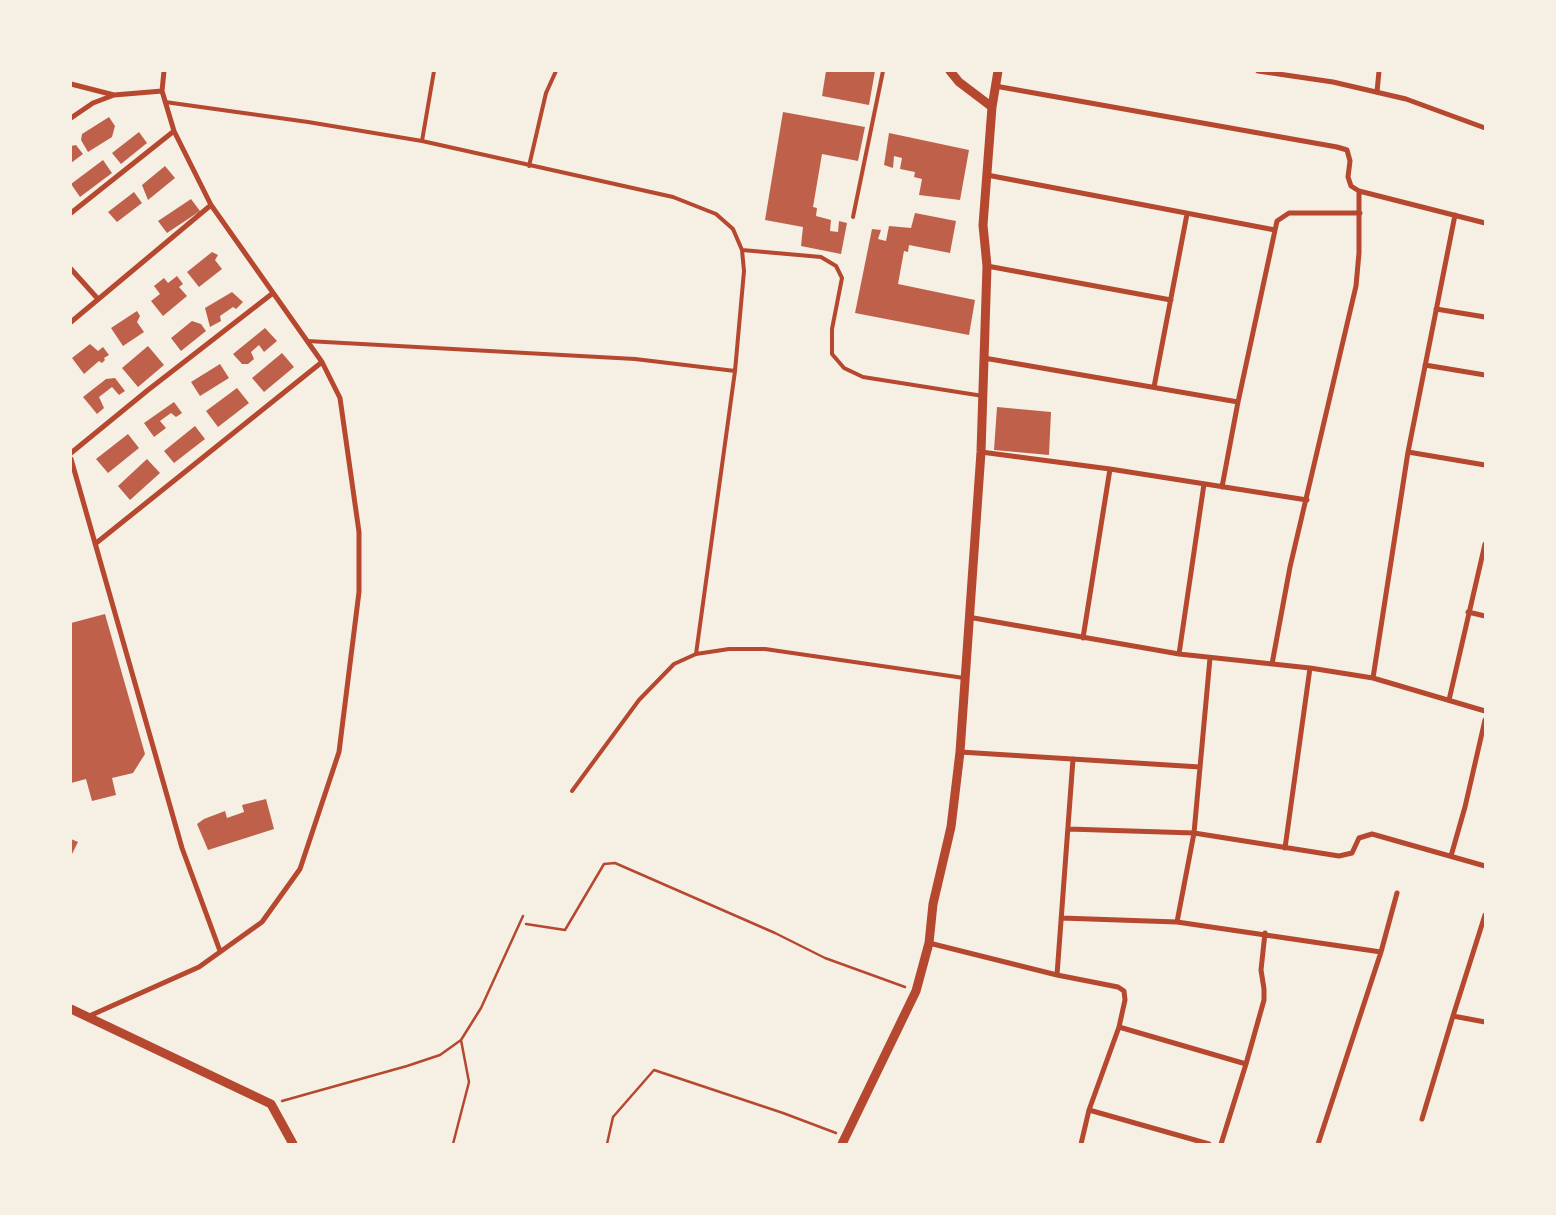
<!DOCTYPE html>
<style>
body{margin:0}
#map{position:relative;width:1556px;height:1215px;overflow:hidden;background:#f6efe4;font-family:Mulish,sans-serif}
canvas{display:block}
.frame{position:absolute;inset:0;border:72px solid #f6efe4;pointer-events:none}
</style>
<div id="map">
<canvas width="1556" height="1215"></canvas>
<div class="frame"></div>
</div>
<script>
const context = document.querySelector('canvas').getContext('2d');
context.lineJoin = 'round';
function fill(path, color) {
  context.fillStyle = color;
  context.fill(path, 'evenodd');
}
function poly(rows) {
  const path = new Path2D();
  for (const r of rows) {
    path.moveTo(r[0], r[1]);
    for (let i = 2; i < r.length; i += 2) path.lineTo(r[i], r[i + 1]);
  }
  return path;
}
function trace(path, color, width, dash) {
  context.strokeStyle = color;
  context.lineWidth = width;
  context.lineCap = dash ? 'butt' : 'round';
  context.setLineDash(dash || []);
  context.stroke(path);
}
const building = poly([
 [826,71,875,71,869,105,822,96],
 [783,112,865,127,858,161,822,154,813,207,817,208,816,216,831,220,830,231,838,232,839,221,847,223,841,254,801,246,803,227,765,220],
 [109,117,115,126,112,137,88,152,81,140,82,134],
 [139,132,147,143,121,164,112,153],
 [889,133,969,150,960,200,919,195,922,179,914,177,915,172,900,169,902,158,894,156,893,168,884,165],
 [76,145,83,154,71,163,71,146],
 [103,160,112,173,80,197,71,184],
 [165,166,175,178,148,200,142,185],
 [134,192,142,203,117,222,108,212],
 [191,199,200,211,167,233,158,221],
 [915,213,956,221,950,253,909,245,908,252,904,251,898,284,975,300,969,335,855,313,872,229,881,230,878,239,886,241,889,226,911,228],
 [212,252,218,255,215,260,222,269,199,287,187,272],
 [177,276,183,284,179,287,187,296,163,316,151,301,160,294,154,286,164,278,168,283],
 [232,292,243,302,236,309,233,307,220,316,221,321,210,327,205,308],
 [137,311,140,316,137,322,144,332,123,346,111,328],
 [192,321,201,324,206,331,181,351,171,338],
 [265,328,277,341,264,352,259,345,251,352,254,359,248,364,242,364,233,354],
 [90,344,98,351,103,347,109,355,104,358,105,360,102,363,99,361,84,374,72,358],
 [148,346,164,365,138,387,122,368],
 [282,353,294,367,264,392,252,378],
 [220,364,229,378,200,396,191,382],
 [115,378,125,391,119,395,112,387,99,397,104,408,97,414,83,397,106,379],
 [237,388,249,403,218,427,206,411],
 [174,402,182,413,176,417,171,413,160,421,166,428,154,437,144,423],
 [997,407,1051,412,1049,455,994,450],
 [195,426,205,439,174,463,164,451],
 [128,434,139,448,108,473,96,459],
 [147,459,160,473,130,500,118,486],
 [105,614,145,754,133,773,112,778,116,795,92,801,86,779,71,783,71,623],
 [266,799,274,829,208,850,197,824,204,819,225,811,227,818,244,812,242,805],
 [71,839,78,842,71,856]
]);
const path = poly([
 [526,924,565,930,604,864,615,863,775,933,825,958,905,987],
 [282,1101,407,1066,440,1055,461,1040,481,1008,523,916],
 [453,1144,469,1082,461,1040],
 [607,1144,613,1117,654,1070,783,1113,836,1133]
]);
const service = poly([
 [165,102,308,122,422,141,673,197,716,214,733,229,742,250,744,271,735,371,696,654],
 [422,141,434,71],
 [529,166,546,93,556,71],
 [853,217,883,71],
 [742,250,821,257,836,266,842,278,832,329,832,354,844,368,863,377,983,396],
 [307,341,635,359,735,371],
 [572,791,639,700,674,664,696,654,729,649,765,649,964,678]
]);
const minor = poly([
 [1258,71,1333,82,1406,99,1485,128],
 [71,84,114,95],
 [995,86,1337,147,1347,150,1350,161,1348,177,1351,186,1359,191,1485,223],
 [1377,92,1379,71],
 [71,118,93,103,114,95,162,91],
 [987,175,1275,230],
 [71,213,174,131],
 [987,266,1171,300],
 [71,269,98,299],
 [1436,309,1485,317],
 [71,322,211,205],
 [984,358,1238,402,1277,221,1289,213,1360,213],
 [1425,365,1485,375],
 [1154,387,1187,214],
 [981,452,1110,469,1307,500],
 [1408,452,1485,465],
 [71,453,148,390,273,293],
 [71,459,182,848,220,951],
 [1222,487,1238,402],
 [95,544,322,362],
 [1468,612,1485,616],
 [968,617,1179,654,1310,668,1373,678,1485,711],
 [1083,638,1110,469],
 [1179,654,1204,484],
 [1272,664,1290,567,1356,286,1359,253,1359,191],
 [1373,678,1408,452,1455,215],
 [1449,700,1485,544],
 [960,752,1200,767],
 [1068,829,1194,833,1339,856,1352,853,1359,838,1372,834,1485,866],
 [1285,848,1310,668],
 [1451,856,1465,807,1485,720],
 [1485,915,1453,1016,1485,1022],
 [1061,918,1177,922,1381,952],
 [1177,922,1194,833,1210,658],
 [929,943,1057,975,1118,987,1124,991,1125,1000,1119,1027,1089,1110,1081,1144],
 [1057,975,1073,759],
 [87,1017,199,967,262,922,300,869,339,752,359,592,359,532,340,398,322,362,211,205,174,131,162,91,164,71],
 [1119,1027,1246,1064,1264,1000,1264,989,1261,970,1265,933],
 [1089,1110,1209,1144],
 [1422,1119,1453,1016],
 [1221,1144,1246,1064],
 [1318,1144,1381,952,1397,893]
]);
const tertiary = poly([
 [950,71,959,82,992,107],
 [71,1009,271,1104,293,1144],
 [842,1144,916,991,929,943,933,904,951,827,960,752,981,452,987,266,983,225,992,107,998,71]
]);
fill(building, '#bf614a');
trace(path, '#b5482f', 2.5);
trace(service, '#b5482f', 4);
trace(minor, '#b5482f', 5);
trace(tertiary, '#b5482f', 9);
</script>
